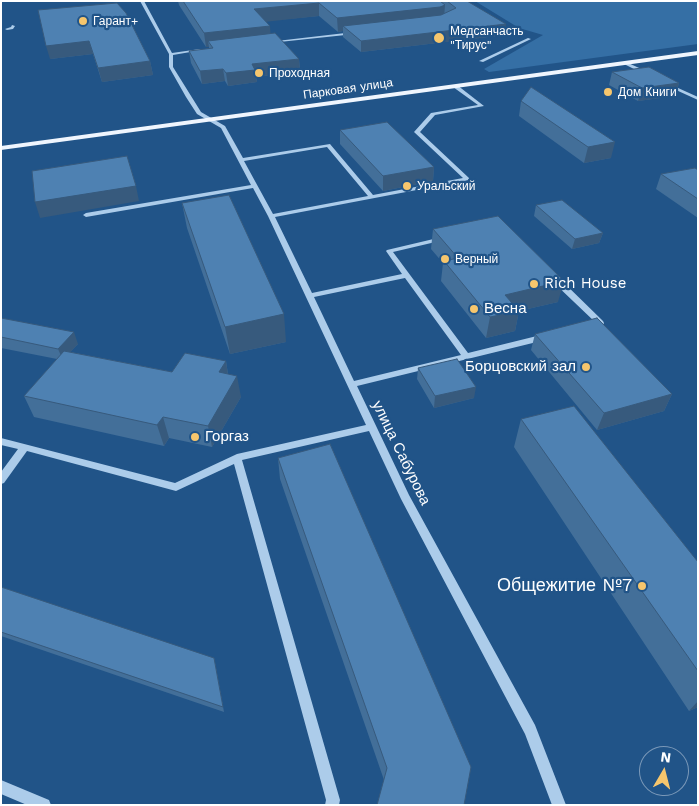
<!DOCTYPE html>
<meta charset="utf-8">
<style>
body{margin:0}
#map{position:relative;width:699px;height:806px;overflow:hidden;background:#215488;font-family:"Work Sans",sans-serif}
canvas{display:block}
.frame{position:absolute;inset:0;border:2px solid #fff;pointer-events:none}
.north{position:absolute;left:639px;top:746px;width:50px;height:50px;box-sizing:border-box;background:#215488;border:1px solid #7a98b8;border-radius:50%;rotate:8deg;font-size:14px;font-weight:700;line-height:20px;text-align:center;color:#fff}
.north::after{content:'';display:block;margin:auto;width:18px;height:22px;background:#f6c66d;clip-path:polygon(50% 0,100% 100%,50% 72%,0 100%)}
</style>
<div id="map">
<canvas width="699" height="806"></canvas>
<div class="frame"></div>
<div class="north">N</div>
</div>
<script>
const context = document.querySelector('canvas').getContext('2d');
context.lineJoin = 'round';
function fill(path, color) {
  context.fillStyle = color;
  context.fill(path, 'evenodd');
}
function poly(rows) {
  const path = new Path2D();
  for (const r of rows) {
    path.moveTo(r[0], r[1]);
    for (let i = 2; i < r.length; i += 2) path.lineTo(r[i], r[i + 1]);
  }
  return path;
}
function trace(path, color, width, dash) {
  context.strokeStyle = color;
  context.lineWidth = width;
  context.lineCap = dash ? 'butt' : 'round';
  context.setLineDash(dash || []);
  context.stroke(path);
}
function label(font, color, halo, rows, align = 'center') {
  context.font = font + ' "Work Sans",sans-serif';
  context.lineWidth = 4.5;
  context.setLineDash([]);
  context.textBaseline = 'middle';
  context.strokeStyle = halo;
  context.fillStyle = color;
  for (const [text, x, y, turn = 0] of rows) {
    context.save();
    context.translate(x, y);
    context.rotate((+turn || 0) * Math.PI / 180);
    context.textAlign = isNaN(turn) ? turn : align;
    if (halo) context.strokeText(text, 0, 0);
    context.fillText(text, 0, 0);
    context.restore();
  }
}
const green = poly([
 [475,1,698,1,698,44,489,72,484,69,543,35,519,28]
]);
const minor = poly([
 [140,1,144,1,172,53,200,49,202,50,173,55,173,67,201,112,225,126,243,158,330,144,373,195,463,178,414,132,431,113,478,105,453,87,453,85,457,85,484,106,435,115,420,132,469,178,469,180,275,217,312,293,402,274,386,251,387,250,442,237,444,238,444,240,393,252,468,353,545,334,549,337,545,340,357,386,409,495,535,725,566,805,552,805,525,734,401,499,369,431,242,460,340,800,339,805,325,805,326,800,234,464,176,491,27,451,4,483,1,484,1,472,18,449,1,445,1,438,175,483,237,454,366,425,268,216,253,188,86,217,83,215,86,213,251,185,221,128,197,114,186,97,169,67,169,54,140,1],
 [327,147,368,196,273,214,244,161,327,147],
 [405,278,461,355,354,381,314,297,405,278],
 [12,25,15,26,13,29,7,30,5,29,11,27,12,25],
 [354,32,355,34,270,43,268,42,354,32],
 [528,38,531,39,483,62,479,61,528,38],
 [626,62,648,72,648,73,644,74,624,64,626,62],
 [667,83,698,97,698,100,665,85,665,84,667,83],
 [552,277,558,277,603,321,604,323,603,325,593,326,592,324,595,322,552,281,552,277],
 [1,780,49,800,51,805,27,805,1,794,1,780]
]);
const major = poly([
 [698,51,698,55,1,150,1,146,698,51]
]);
const wall = poly([
 [178,1,467,1,505,35,361,52,343,37,343,31,338,32,319,16,266,21,270,34,299,59,300,71,256,77,257,82,228,86,225,81,202,84,191,63,189,51,209,49,209,47,206,47,179,5],
 [117,3,150,61,153,75,102,82,93,54,50,59],
 [612,72,679,83,675,96,638,101,609,85],
 [521,101,611,158,584,163,519,116],
 [340,130,434,167,433,181,383,191,340,144],
 [698,170,698,218,656,189,661,174],
 [182,203,286,342,230,354,187,228],
 [536,205,603,233,599,243,572,249,534,216],
 [433,229,558,302,519,311,515,331,486,338,441,281,443,263,431,249],
 [1,318,78,344,70,352,172,372,226,361,228,374,241,397,212,447,169,438,164,446,34,417,24,396,57,359,1,348],
 [535,334,672,394,664,411,597,430,531,350],
 [418,368,474,398,434,408,417,379],
 [521,419,698,562,698,707,689,711,514,447],
 [278,458,471,767,384,780,280,479],
 [1,587,215,663,224,712,1,636]
]);
const shadedWall = poly([
 [319,3,319,16,255,23,254,9],
 [445,5,444,18,343,26,343,31,338,32,337,18],
 [506,24,505,35,361,52,361,41],
 [270,26,271,40,208,41,209,47,206,47,204,33],
 [89,41,93,54,50,59,46,46],
 [299,59,300,71,256,77,257,82,228,86,226,73,252,64],
 [150,61,153,75,102,82,98,68],
 [223,69,225,81,202,84,200,71],
 [679,83,675,96,638,101,642,88],
 [615,142,611,158,584,163,588,147],
 [434,167,433,181,383,191,383,176],
 [136,186,139,201,40,218,35,202],
 [603,233,599,243,572,249,575,239],
 [564,281,558,302,519,311,515,331,486,338,490,317,505,295],
 [284,314,286,342,230,354,225,327],
 [74,332,78,344,63,360,58,349],
 [226,361,229,382,219,372],
 [237,376,241,397,212,447,208,426],
 [476,387,474,398,434,408,435,396],
 [672,394,664,411,597,430,604,413],
 [163,417,169,438,164,446,157,425],
 [698,701,698,707,689,711]
]);
const building = poly([
 [183,1,440,1,445,5,440,7,337,18,319,3,254,9,270,26,204,33,183,1],
 [447,1,467,1,506,24,361,41,343,26,441,15,456,8,447,1],
 [117,3,126,13,150,61,98,68,89,41,46,46,38,10,117,3],
 [275,33,299,59,252,64,255,70,226,73,223,69,200,71,189,51,213,48,208,41,275,33],
 [649,67,679,83,642,88,612,72,649,67],
 [531,87,615,142,588,147,521,101,531,87],
 [387,122,434,167,383,176,340,130,387,122],
 [127,156,136,186,35,202,32,171,127,156],
 [695,168,698,170,698,199,661,174,695,168],
 [229,195,284,314,225,327,182,203,229,195],
 [562,200,603,233,575,239,536,205,562,200],
 [498,216,564,281,505,295,519,311,490,317,444,261,458,258,433,229,498,216],
 [1,318,74,332,58,349,1,337,1,318],
 [597,318,672,394,604,413,535,334,597,318],
 [64,351,172,372,185,353,226,361,219,372,237,376,208,426,163,417,157,425,24,396,64,351],
 [457,359,476,387,435,396,418,368,457,359],
 [574,406,698,562,698,671,521,419,574,406],
 [330,444,471,767,464,805,377,805,387,768,278,458,330,444],
 [1,587,214,658,223,707,1,632,1,587]
]);
const markers = [
 [83,21,5,"#f6c66d"],
 [439,38,6,"#f6c66d"],
 [259,73,5,"#f6c66d"],
 [608,92,5,"#f6c66d"],
 [407,186,5,"#f6c66d"],
 [445,259,5,"#f6c66d"],
 [534,284,5,"#f6c66d"],
 [474,309,5,"#f6c66d"],
 [586,367,5,"#f6c66d"],
 [195,437,5,"#f6c66d"],
 [642,586,5,"#f6c66d"]
];
const farPoinames = [
 ["Гарант+",93,21],
 ["Медсанчасть",450,31],
 ["\"Тирус\"",450,45],
 ["Проходная",269,73],
 ["Дом Книги",618,92],
 ["Уральский",417,186],
 ["Верный",455,259]
];
const farStreetnames = [
 ["Парковая улица",348,89,-8]
];
const poiNames = [
 ["Rich House",544,284],
 ["Весна",484,309],
 ["Борцовский зал",576,367,"right"],
 ["Горгаз",205,437]
];
const streetNames = [
 ["улица Сабурова",401,453,64]
];
const nearPoinames = [
 ["Общежитие №7",632,586]
];
fill(green, '#356fa5');
fill(minor, '#acccea');
fill(major, '#f0f6fe');
fill(wall, '#436f99');
fill(shadedWall, '#375a7d');
fill(building, '#4e81b2');
trace(building, '#375a7d', 1);
for (const [x, y, r, color] of markers) {
  const dot = new Path2D();
  dot.arc(x, y, r, 0, 2 * Math.PI);
  context.fillStyle = color;
  context.fill(dot);
  trace(dot, '#215488', 2);
}
label('12px', '#fff', '#215488', farPoinames, 'left');
label('12px', '#fff', '#215488', farStreetnames);
label('15px', '#fff', '#215488', poiNames, 'left');
label('15px', '#fff', '#215488', streetNames);
label('18px', '#fff', '#215488', nearPoinames, 'right');
</script>
